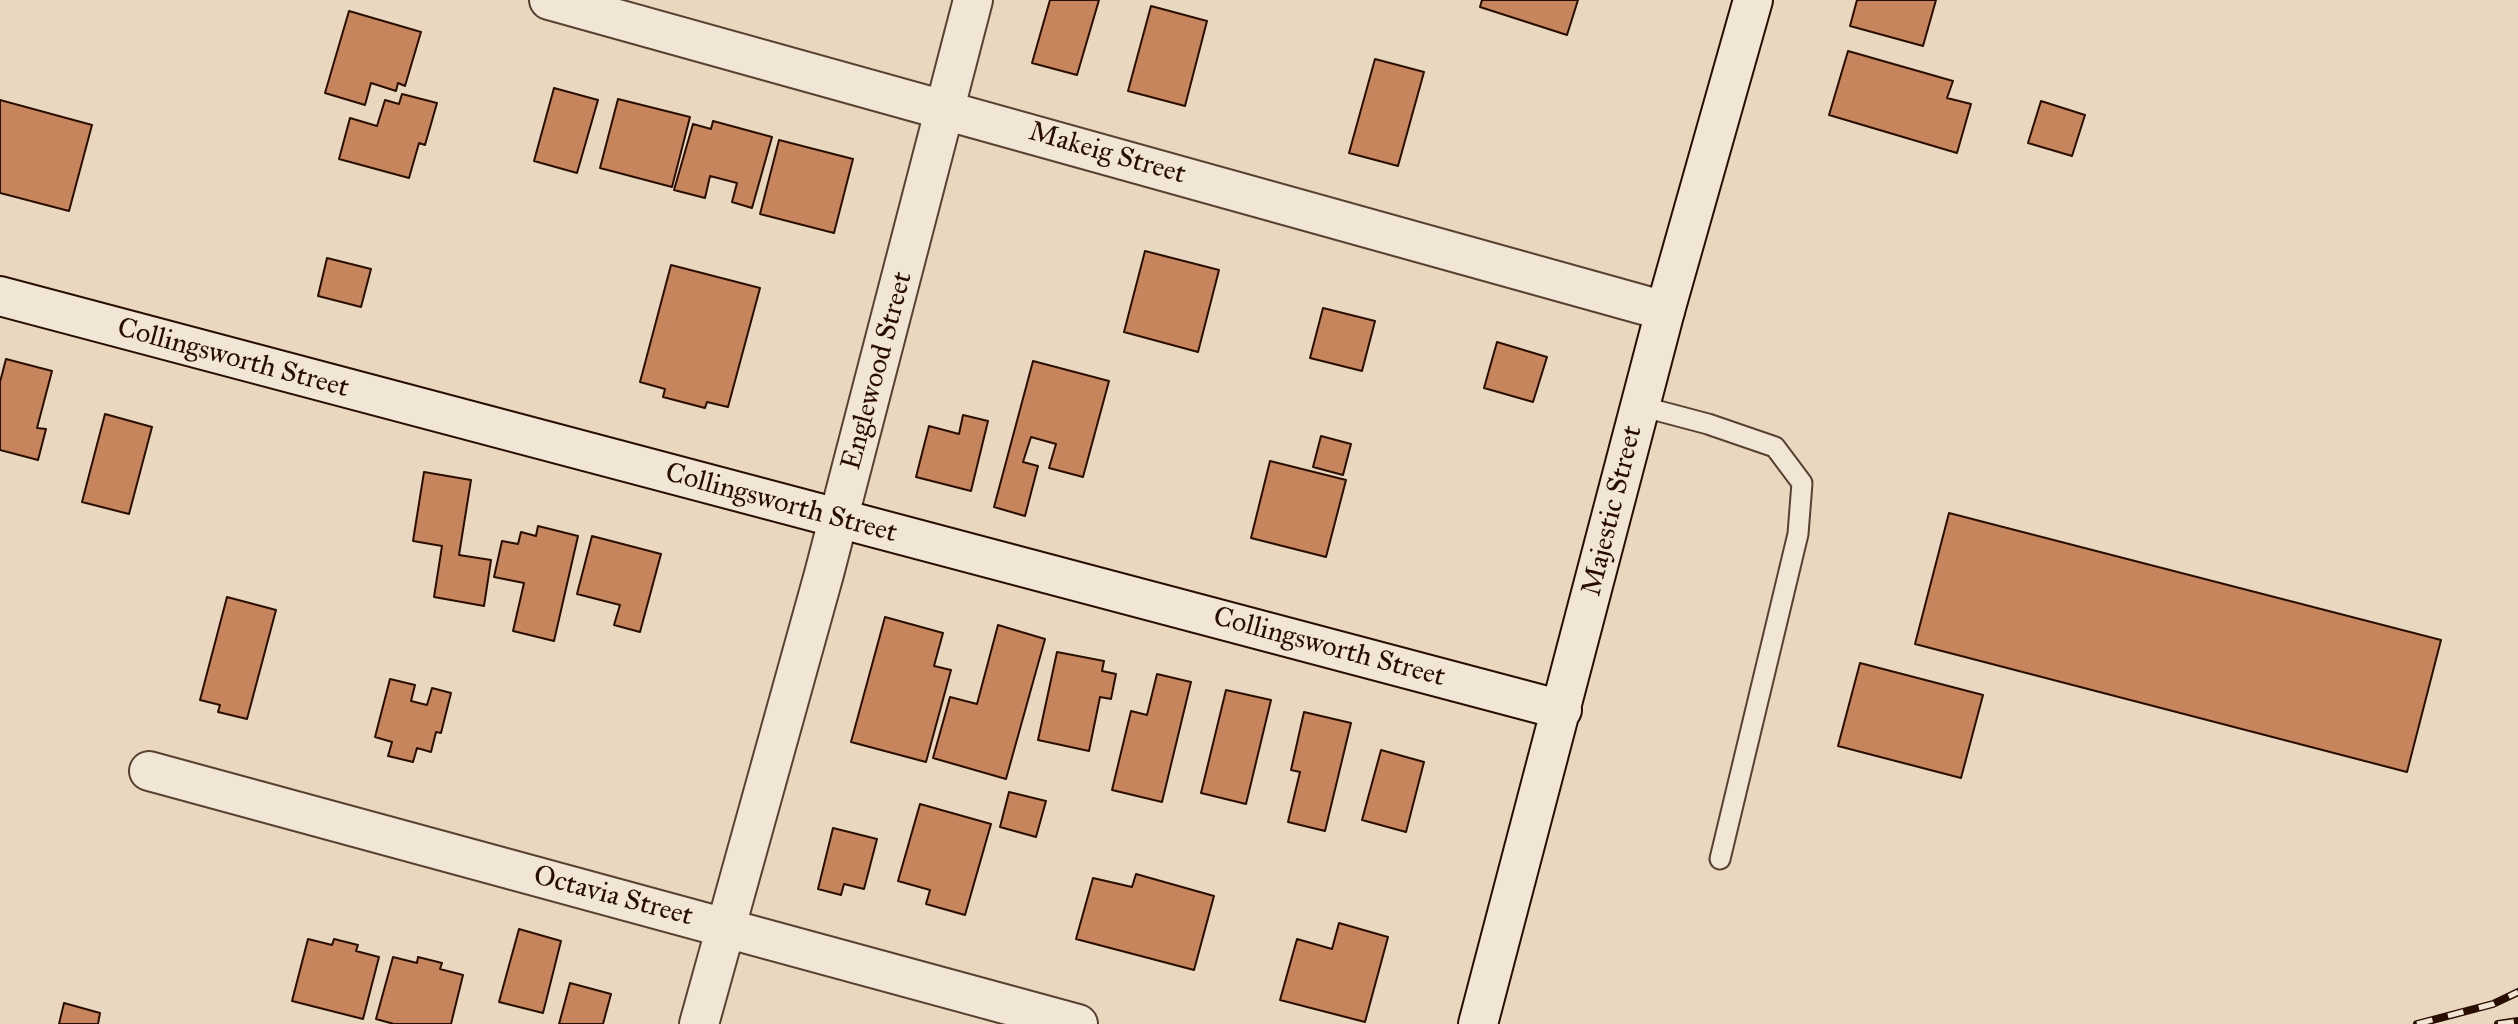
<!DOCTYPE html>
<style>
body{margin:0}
canvas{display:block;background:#e9d8bf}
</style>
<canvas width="2518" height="1024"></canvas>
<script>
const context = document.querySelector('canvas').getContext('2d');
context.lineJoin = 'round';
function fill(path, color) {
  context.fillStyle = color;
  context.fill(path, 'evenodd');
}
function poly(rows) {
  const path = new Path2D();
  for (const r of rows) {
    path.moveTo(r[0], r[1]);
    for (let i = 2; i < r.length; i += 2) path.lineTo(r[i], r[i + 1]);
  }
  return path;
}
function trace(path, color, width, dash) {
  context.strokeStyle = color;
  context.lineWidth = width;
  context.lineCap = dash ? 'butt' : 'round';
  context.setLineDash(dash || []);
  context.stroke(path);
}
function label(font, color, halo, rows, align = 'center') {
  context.font = font + ' "IM FELL Great Primer",serif';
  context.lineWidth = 7;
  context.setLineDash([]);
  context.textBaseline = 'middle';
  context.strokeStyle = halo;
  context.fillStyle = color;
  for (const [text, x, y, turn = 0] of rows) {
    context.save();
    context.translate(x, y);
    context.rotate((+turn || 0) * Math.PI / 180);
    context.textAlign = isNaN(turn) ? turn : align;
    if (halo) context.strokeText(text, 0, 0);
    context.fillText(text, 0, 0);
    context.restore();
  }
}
const building = poly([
 [1050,0,1099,0,1077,75,1032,63,1050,0],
 [1482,0,1578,0,1567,35,1480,7,1482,0],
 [1857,0,1936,0,1923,46,1850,26,1857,0],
 [1151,6,1207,21,1185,106,1128,91,1151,6],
 [349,11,421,32,405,86,398,83,396,91,371,83,365,105,325,93,349,11],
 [1848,51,1953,81,1947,98,1971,104,1957,153,1829,115,1848,51],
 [1375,59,1424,72,1398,166,1349,153,1375,59],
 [554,88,598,100,577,173,534,161,554,88],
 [402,94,437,103,425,145,419,143,409,178,339,159,350,118,377,126,385,100,399,104,402,94],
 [618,99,690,117,672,187,600,168,618,99],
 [0,100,92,125,69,211,0,193,0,100],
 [2041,101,2085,115,2072,156,2028,143,2041,101],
 [713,121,772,137,752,208,732,202,737,183,710,176,705,198,674,190,693,124,711,129,713,121],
 [779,140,853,159,834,233,760,214,779,140],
 [1145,251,1219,270,1198,352,1124,332,1145,251],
 [327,258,371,269,361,307,318,296,327,258],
 [671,265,760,288,728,407,707,402,705,408,663,397,665,389,640,382,671,265],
 [1323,308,1375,321,1362,371,1310,358,1323,308],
 [1497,342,1547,357,1533,402,1484,388,1497,342],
 [6,359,52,371,37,428,46,429,38,460,0,450,0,382,6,359],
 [1033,361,1109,381,1083,477,1049,468,1056,444,1031,437,1023,462,1038,466,1025,516,994,507,1033,361],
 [105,414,152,427,129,514,82,502,105,414],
 [963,415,988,421,971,491,916,477,929,426,959,434,963,415],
 [1321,436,1351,444,1343,475,1313,467,1321,436],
 [1270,461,1346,480,1326,557,1251,538,1270,461],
 [424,472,471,480,459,555,491,560,484,606,434,597,442,546,413,541,424,472],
 [1949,513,2441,640,2407,772,1915,644,1949,513],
 [538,526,578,536,554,641,513,631,524,583,494,577,502,541,518,544,521,532,536,536,538,526],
 [592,536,661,554,640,632,614,625,620,605,577,594,592,536],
 [227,597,276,610,247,719,218,712,220,705,200,700,227,597],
 [885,617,943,633,934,666,951,670,926,762,851,742,885,617],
 [998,625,1045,639,1006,779,933,758,950,697,977,704,998,625],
 [1057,652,1104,661,1102,671,1116,674,1111,699,1100,697,1089,751,1038,740,1057,652],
 [1860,663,1983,695,1961,778,1838,746,1860,663],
 [1157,674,1191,682,1162,802,1112,790,1131,711,1147,715,1157,674],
 [390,679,415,685,411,701,427,705,432,688,451,693,441,733,436,732,431,752,417,748,413,762,388,756,392,742,375,737,390,679],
 [1226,690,1271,700,1246,804,1201,793,1226,690],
 [1304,712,1351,723,1325,831,1288,822,1300,772,1291,770,1304,712],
 [1381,750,1424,762,1406,832,1362,820,1381,750],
 [1009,792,1046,801,1036,837,1000,827,1009,792],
 [920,804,991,824,965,915,926,904,930,890,898,881,920,804],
 [833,828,877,839,864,889,844,884,841,895,818,889,833,828],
 [1136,874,1214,896,1194,970,1076,939,1093,878,1132,887,1136,874],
 [1339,923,1388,937,1365,1022,1280,1000,1297,939,1332,949,1339,923],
 [519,929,561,941,543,1013,499,1002,519,929],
 [308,939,332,945,334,939,358,945,356,951,379,957,363,1019,292,1001,308,939],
 [393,957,417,963,418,957,442,963,440,969,463,975,451,1024,394,1024,376,1019,393,957],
 [570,983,611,994,603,1024,559,1024,570,983],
 [64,1003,100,1013,98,1024,59,1024,64,1003]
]);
const lane = poly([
 [1640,406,1708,424,1775,447,1802,483,1798,534,1720,859]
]);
const street = poly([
 [549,0,1665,311],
 [149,771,1078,1024],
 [699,1024,824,574,973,0]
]);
const secondary = poly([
 [0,296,1562,710],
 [1478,1024,1665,311,1753,0]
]);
const rail = poly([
 [2417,1024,2493,1004,2518,992],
 [2498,1024,2518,1021]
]);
const streetNames = [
 ["Makeig Street",1107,154,16],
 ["Collingsworth Street",233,359,15],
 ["Englewood Street",878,371,-75],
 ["Collingsworth Street",781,504,15],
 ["Majestic Street",1613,511,-76],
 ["Collingsworth Street",1329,648,15],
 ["Octavia Street",613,897,15]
];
fill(building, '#c7855d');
trace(building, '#290e00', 2);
trace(lane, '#594030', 23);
trace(street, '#594030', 42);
trace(secondary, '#290e00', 42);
trace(lane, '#f1e6d5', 19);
trace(street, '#f1e6d5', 38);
trace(secondary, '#f1e6d5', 38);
trace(rail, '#290e00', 8);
trace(rail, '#f1e6d5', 5, [16]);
label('28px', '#290e00', '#f1e6d5', streetNames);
</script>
